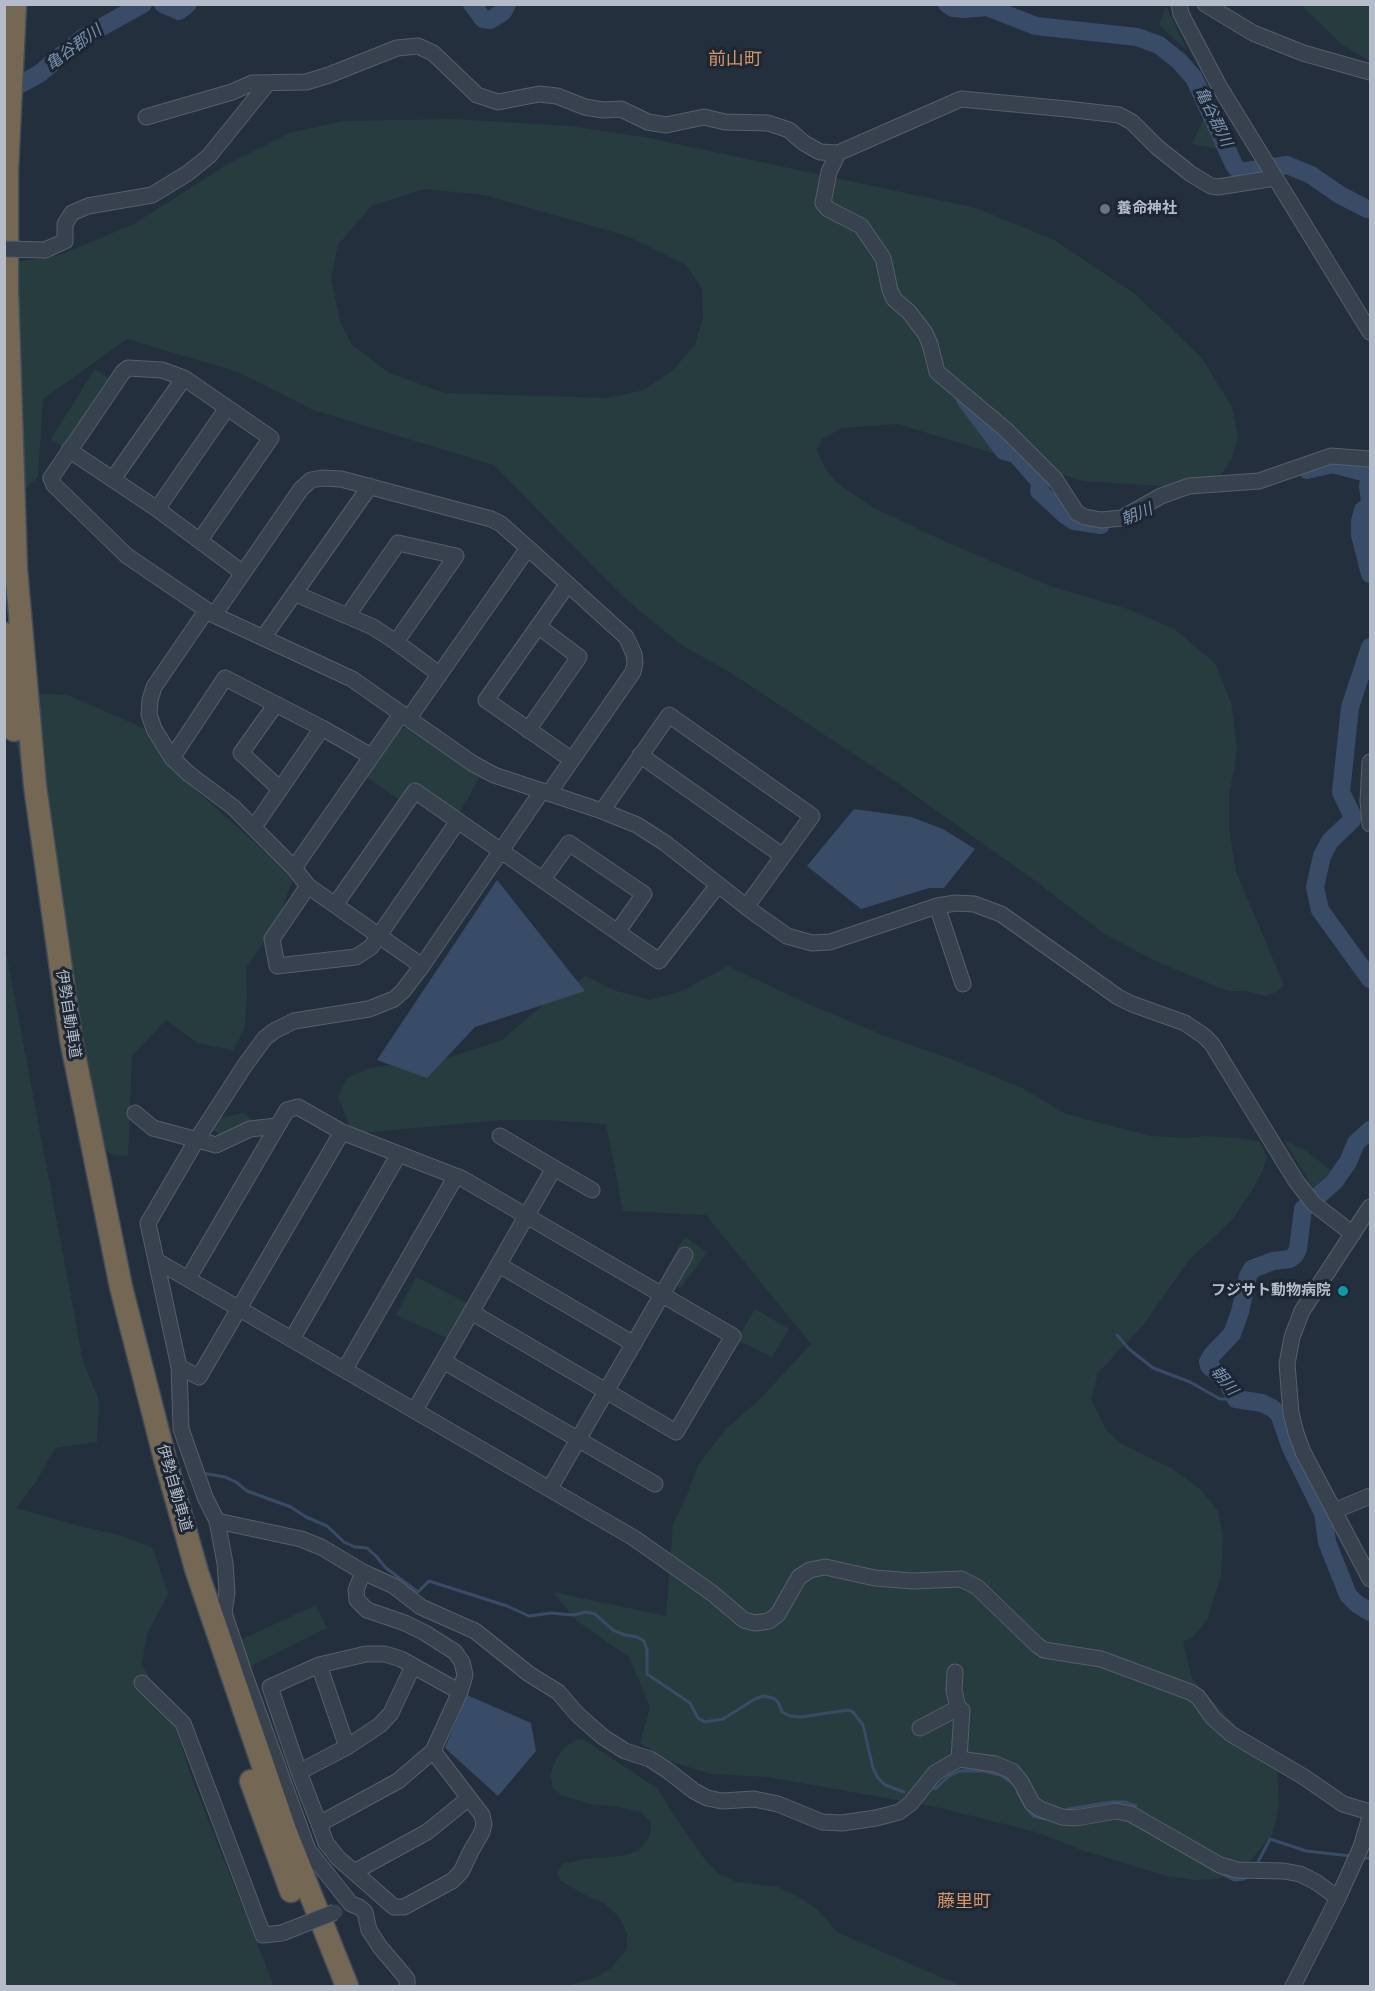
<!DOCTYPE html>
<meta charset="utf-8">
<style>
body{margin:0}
#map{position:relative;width:1375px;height:1991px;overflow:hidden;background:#242f3e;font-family:Manrope,sans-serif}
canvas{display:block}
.frame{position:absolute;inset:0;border:6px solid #b4bcc9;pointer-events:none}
</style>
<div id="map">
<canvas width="1375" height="1991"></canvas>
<div class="frame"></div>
</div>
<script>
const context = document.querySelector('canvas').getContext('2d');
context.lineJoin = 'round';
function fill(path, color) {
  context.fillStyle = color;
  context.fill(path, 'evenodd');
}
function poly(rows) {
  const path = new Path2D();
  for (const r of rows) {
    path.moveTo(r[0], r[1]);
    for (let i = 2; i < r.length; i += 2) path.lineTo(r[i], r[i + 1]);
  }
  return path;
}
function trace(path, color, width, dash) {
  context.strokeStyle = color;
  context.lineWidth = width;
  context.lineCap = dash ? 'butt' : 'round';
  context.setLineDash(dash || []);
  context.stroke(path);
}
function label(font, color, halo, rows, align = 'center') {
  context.font = font + ' Manrope,"Noto Sans JP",sans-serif';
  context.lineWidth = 6;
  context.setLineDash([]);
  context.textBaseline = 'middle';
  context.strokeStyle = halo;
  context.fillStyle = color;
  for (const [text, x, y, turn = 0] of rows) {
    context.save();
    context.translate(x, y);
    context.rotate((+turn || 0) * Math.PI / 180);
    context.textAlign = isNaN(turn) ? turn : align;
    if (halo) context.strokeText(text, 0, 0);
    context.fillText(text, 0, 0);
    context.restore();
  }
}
const green = poly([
 [1301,5,1370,5,1370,61,1341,44],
 [1166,6,1187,50,1159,25],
 [1206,114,1222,119,1239,153,1192,144],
 [454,119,570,126,649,138,976,208,1054,240,1135,294,1201,357,1232,407,1238,438,1231,460,1219,477,1177,487,1083,481,898,424,842,428,822,439,817,451,825,468,836,482,872,507,946,542,1050,586,1131,610,1174,629,1215,663,1231,702,1237,745,1234,771,1229,793,1229,829,1236,872,1284,985,1276,992,1265,996,1246,991,1228,991,1155,961,1103,933,1037,882,899,784,731,673,680,644,621,595,494,465,313,410,238,372,127,339,43,399,38,477,5,506,11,263,60,255,134,224,228,164,289,133,343,121],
 [424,189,484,195,627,236,686,265,702,288,703,317,695,345,672,371,644,390,607,398,445,393,389,373,352,345,340,322,331,278,338,245,371,206],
 [95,369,108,378,64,447,51,439],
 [29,693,68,695,143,728,190,785,294,877,276,924,246,968,247,999,244,1030,233,1050,197,1043,166,1020,132,1056,128,1155,121,1156,111,1154,101,1147,16,742,17,706],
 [409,727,480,776,459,814,415,783,401,801,365,776,397,730],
 [4,941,83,1361,99,1400,97,1442,55,1448,36,1482,16,1508,79,1526,123,1536,153,1548,168,1594,147,1634,142,1663,155,1690,175,1725,192,1779,274,1986,5,1986],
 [728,966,806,1003,885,1036,954,1060,1022,1088,1066,1114,1151,1136,1190,1138,1205,1136,1240,1138,1260,1142,1267,1157,1262,1172,1251,1192,1232,1220,1190,1259,1144,1324,1098,1373,1091,1399,1106,1430,1122,1444,1171,1468,1201,1490,1218,1511,1223,1538,1221,1575,1207,1620,1194,1636,1183,1642,1192,1679,1277,1770,1279,1805,1273,1834,1244,1868,1219,1879,1196,1880,1167,1876,1084,1851,1036,1832,936,1807,768,1777,711,1774,672,1762,640,1743,650,1707,629,1657,577,1621,553,1592,666,1616,673,1524,687,1495,698,1465,726,1429,760,1399,811,1344,706,1215,623,1211,606,1124,547,1120,500,1120,341,1135,349,1124,338,1097,346,1079,369,1068,450,1057,502,1040,546,1002,586,976,613,990,650,1000,682,991],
 [244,1113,254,1122,221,1136,212,1129,218,1118],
 [1284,1140,1306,1151,1332,1171,1313,1188],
 [685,1237,707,1252,680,1289,674,1283,690,1257,677,1249],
 [416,1277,467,1303,447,1338,396,1315],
 [755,1309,789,1329,772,1357,737,1340],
 [316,1605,327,1628,247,1668,238,1641],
 [583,1739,658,1789,673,1814,703,1857,718,1873,737,1882,778,1887,799,1897,818,1910,837,1932,961,1986,550,1986,571,1985,599,1976,612,1967,627,1949,627,1933,619,1917,604,1903,585,1895,561,1881,557,1873,562,1864,584,1859,621,1856,638,1851,649,1837,651,1831,651,1823,641,1812,617,1807,590,1804,563,1796,553,1789,550,1775,556,1759,565,1747,576,1740]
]);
const water = poly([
 [854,809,911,817,943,829,975,849,944,888,929,888,861,909,807,866],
 [497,880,585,991,475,1027,427,1078,377,1060],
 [467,1695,531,1723,536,1751,498,1796,445,1748]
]);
const stream = poly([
 [1117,1335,1129,1349,1153,1368,1190,1382,1220,1399,1236,1399],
 [202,1473,225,1477,236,1482,247,1491,291,1507,306,1517,327,1526,344,1542,355,1547,367,1548,376,1556,386,1568,418,1592,429,1581,507,1606,529,1616,551,1613,573,1615,586,1612,595,1614,613,1630,625,1635,637,1637,644,1641,647,1650,647,1674,690,1703,698,1718,705,1722,723,1719,755,1699,764,1696,773,1698,778,1702,782,1712,790,1716,801,1717,848,1710,853,1712,863,1725,873,1768,878,1778,885,1785,904,1792],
 [935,1789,949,1776,960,1771,983,1771,1000,1775,1014,1784],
 [1018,1793,1025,1806,1033,1816,1044,1819],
 [1068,1809,1111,1802,1125,1802,1136,1806],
 [1360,1858,1370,1858],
 [1258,1862,1270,1839,1306,1851,1351,1856],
 [1214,1870,1234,1880,1244,1879,1249,1876]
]);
const river = poly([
 [163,4,179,11,188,4],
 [472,4,483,19,490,20,503,12,507,4],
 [947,4,953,8,963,9,987,7,1036,26,1137,37,1159,45,1179,61,1194,78,1234,165,1240,172,1287,165,1311,175,1340,195,1367,209,1370,209],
 [4,93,39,74,84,37,143,4],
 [965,399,1004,451,1016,454,1041,483,1039,491,1065,515,1074,521,1101,525],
 [1307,470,1333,464,1370,474,1368,486,1370,502],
 [1370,505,1363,510,1360,521,1360,535,1370,574],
 [1370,647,1350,707,1341,792,1353,817,1352,820,1330,841,1322,856,1315,887,1320,910,1370,979],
 [1370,1130,1356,1143,1348,1162,1334,1182,1303,1209,1298,1249,1295,1255,1290,1259,1273,1261,1252,1269,1248,1276,1240,1312,1232,1334,1212,1355,1208,1362,1209,1366,1226,1380,1236,1399,1262,1403,1272,1408,1279,1414,1291,1448,1323,1513,1327,1542,1348,1595,1357,1604,1370,1612]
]);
const minor = poly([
 [1179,4,1181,14,1219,86,1370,332],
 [1205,4,1253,33,1303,53,1370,72],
 [146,117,232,92,252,83,306,82,329,75,397,48,418,46,433,53,477,95,498,102,539,94,557,96,585,107,603,110,621,109,648,122,666,125,704,117,725,122,768,123,789,130,804,143,820,152,838,153,961,99,1067,109,1119,115,1132,122,1157,147,1191,174,1211,186,1218,187,1275,178],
 [838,153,829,172,823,203,828,209,861,226,883,258,890,290,894,299,909,312,925,333,930,344,937,372,1006,430,1055,479,1077,513,1085,517,1101,520,1122,518,1161,496,1189,486,1259,481,1331,456,1370,459],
 [45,250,65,241,65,224,72,213,88,206,152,195,188,173,209,156,268,83],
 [69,450,157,509,243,573],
 [113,479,184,378],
 [157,509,227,408],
 [200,540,271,438,184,378,162,370,128,368,123,372,51,478,54,485,127,556,214,615,352,679,472,763,494,775,602,811,637,825,665,843,753,912,787,936,812,943,830,942,937,906,956,903,974,904,1001,914,1118,997,1132,1004,1185,1023,1204,1036,1212,1044,1296,1181,1314,1204,1353,1234],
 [568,584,486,700,572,760],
 [296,594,373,627,396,642,439,674],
 [206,611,154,687,150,700,149,714,154,729,172,758,189,774,233,807,294,868,308,886,272,939,277,966,356,957,371,947,458,821],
 [214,615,301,489,311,480,322,478,341,479,491,519,501,524,528,548,626,637,634,654,635,663,633,672,549,793],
 [348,615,398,543,456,556,396,642],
 [263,638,370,486],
 [276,704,241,753,280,789],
 [409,718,528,548],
 [528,730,579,657,538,626],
 [640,755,783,856],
 [172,758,225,678,322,728,371,756],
 [1370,762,1368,801,1370,824],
 [602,811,669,715,812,816,746,907],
 [259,820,322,728],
 [294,868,401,714],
 [543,879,569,843,644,894,618,931],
 [308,886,422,966],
 [335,905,415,791,659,961,718,885],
 [937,906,963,984],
 [135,1113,153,1128,216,1145,250,1129,277,1126],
 [500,1136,554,1168],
 [1370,1207,1302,1311,1292,1337,1287,1364,1291,1413,1296,1433,1303,1452,1370,1579],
 [157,1261,634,1538,712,1593,744,1620,755,1623,769,1621,778,1614,799,1577,810,1570,825,1567,875,1578,913,1581,961,1579,977,1587,1037,1645,1044,1650,1101,1659,1190,1692,1198,1697,1213,1718,1231,1734,1304,1777,1343,1804,1370,1812],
 [499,1265,634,1344],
 [188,1279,287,1110,298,1107,342,1132,463,1179,733,1336,676,1432,471,1312],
 [292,1339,399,1154],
 [443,1361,655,1484],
 [179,1367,199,1377,342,1132],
 [345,1369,456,1176],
 [415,1410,554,1168,592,1190],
 [550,1488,685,1255],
 [1334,1511,1370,1496],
 [217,1521,301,1539,321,1547,363,1572,394,1586,421,1607,475,1631,529,1674,558,1692,578,1715,603,1737,625,1751,650,1759,667,1770,694,1791,707,1798,722,1801,754,1799,778,1804,822,1822,842,1823,876,1818,899,1812,910,1804,935,1773,959,1759,995,1764,1012,1771,1021,1782,1032,1803,1040,1809,1062,1817,1076,1818,1116,1811,1131,1814,1220,1865,1237,1870,1284,1871,1300,1874,1316,1882,1338,1898],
 [319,1665,347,1747,299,1772,270,1687,319,1665,366,1654,385,1654,401,1659,460,1692,465,1675,462,1662,455,1652,425,1633,405,1623,367,1610,357,1600,356,1590,363,1572],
 [955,1672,954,1690,958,1708,962,1710,959,1759],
 [142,1683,183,1723,263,1935,282,1933],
 [920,1728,958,1708],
 [347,1747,380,1725,391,1713,413,1666],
 [433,1751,460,1692],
 [299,1772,319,1824,398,1781,433,1751,469,1798,427,1832,354,1872],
 [319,1824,326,1843,338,1858,394,1907,404,1907,452,1881,461,1872,471,1851,482,1832,484,1824,482,1815,469,1798],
 [407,1986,407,1979,380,1947,369,1930,365,1912,359,1907,351,1904,308,1850,244,1673,224,1613,227,1592,225,1563,217,1521,205,1497,181,1429,179,1367,148,1223,196,1141,245,1065,265,1038,274,1031,294,1021,369,1009,394,999,403,991,422,966,542,791],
 [1293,1986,1338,1898,1361,1847,1370,1817]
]);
const highway = poly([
 [15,4,7,170,7,290,16,569,35,786,71,1039,121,1287,165,1459,197,1572,285,1830,347,1986],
 [6,634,14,730],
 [251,1781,291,1891]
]);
const minorBridge = poly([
 [4,249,45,250],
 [282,1933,335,1912]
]);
const markers = [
 [1105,209,6,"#6b7280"],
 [1343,1291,6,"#0f9aa8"]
];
const poiNames = [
 ["養命神社",1117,209],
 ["フジサト動物病院",1331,1291,"right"]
];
const streetNames = [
 ["伊勢自動車道",68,1014,81],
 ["伊勢自動車道",174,1488,74]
];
const waterNames = [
 ["亀谷郡川",74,48,-36],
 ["亀谷郡川",1213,117,64],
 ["朝川",1137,515,-23],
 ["朝川",1224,1381,51]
];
const quarterNames = [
 ["前山町",735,60],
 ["藤里町",964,1902]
];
fill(green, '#263c3f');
fill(water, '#394c67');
trace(stream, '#394c67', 3);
trace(river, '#394c67', 18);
trace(minor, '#565f6c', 17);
trace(highway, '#434c59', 25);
trace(minor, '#38414e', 15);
trace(highway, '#746855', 22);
trace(minorBridge, '#565f6c', 17, []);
trace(minorBridge, '#38414e', 15);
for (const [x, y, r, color] of markers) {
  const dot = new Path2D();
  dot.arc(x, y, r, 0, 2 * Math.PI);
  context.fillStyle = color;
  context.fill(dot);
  trace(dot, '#1d2633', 2);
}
label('bold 15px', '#b4bcc9', '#1d2633', poiNames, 'left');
label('15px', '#b4bcc9', '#1d2633', streetNames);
label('italic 16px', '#7c92b1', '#1d2633', waterNames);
label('18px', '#d59563', '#1d2633', quarterNames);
</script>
